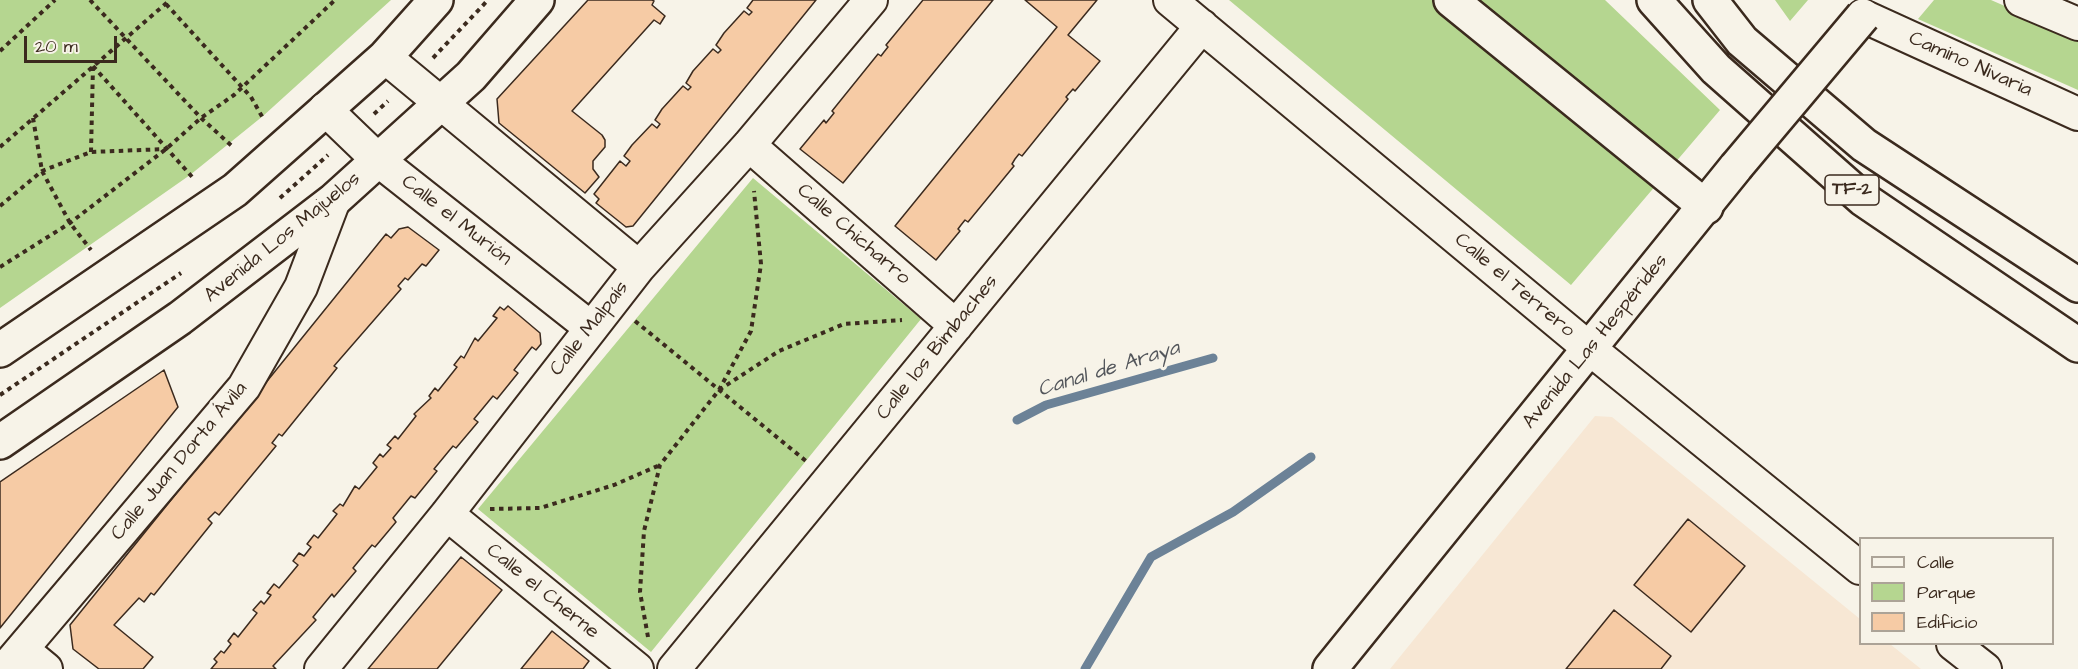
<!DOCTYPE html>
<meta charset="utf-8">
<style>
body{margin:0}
#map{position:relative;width:2078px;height:669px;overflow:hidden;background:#f7f3e8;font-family:"Architects Daughter",sans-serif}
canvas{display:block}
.legend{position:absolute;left:1859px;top:537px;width:195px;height:108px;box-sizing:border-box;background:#f7f3e8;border:2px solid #aca397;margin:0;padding:8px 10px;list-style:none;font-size:18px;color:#3b2a1e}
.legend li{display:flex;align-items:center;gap:12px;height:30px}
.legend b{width:30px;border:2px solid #aca397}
.scale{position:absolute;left:24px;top:36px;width:93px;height:27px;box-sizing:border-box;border:3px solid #3b2a1e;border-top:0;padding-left:8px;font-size:18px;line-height:21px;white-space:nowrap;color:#3b2a1e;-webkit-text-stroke:4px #f7f3e8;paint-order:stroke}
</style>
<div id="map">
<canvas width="2078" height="669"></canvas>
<ul class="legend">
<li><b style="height:8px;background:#f7f3e8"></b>Calle</li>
<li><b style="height:16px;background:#b5d690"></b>Parque</li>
<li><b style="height:16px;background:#f6cba5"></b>Edificio</li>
</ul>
<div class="scale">20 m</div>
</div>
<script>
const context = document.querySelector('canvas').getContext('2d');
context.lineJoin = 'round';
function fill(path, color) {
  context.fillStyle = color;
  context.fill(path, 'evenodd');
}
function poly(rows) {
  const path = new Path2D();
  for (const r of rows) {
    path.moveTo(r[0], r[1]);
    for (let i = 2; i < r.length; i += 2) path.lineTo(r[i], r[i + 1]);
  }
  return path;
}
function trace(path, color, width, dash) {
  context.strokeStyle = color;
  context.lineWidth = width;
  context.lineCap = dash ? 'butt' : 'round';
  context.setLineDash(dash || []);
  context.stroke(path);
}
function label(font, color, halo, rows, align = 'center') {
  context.font = font + ' "Architects Daughter",sans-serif';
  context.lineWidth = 6;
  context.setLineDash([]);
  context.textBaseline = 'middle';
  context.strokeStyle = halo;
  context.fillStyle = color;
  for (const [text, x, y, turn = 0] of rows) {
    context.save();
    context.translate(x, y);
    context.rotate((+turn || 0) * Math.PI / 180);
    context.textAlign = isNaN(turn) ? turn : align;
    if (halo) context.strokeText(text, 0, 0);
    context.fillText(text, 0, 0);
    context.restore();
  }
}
const built = poly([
 [1595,416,1612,417,1860,619,1860,644,1890,644,1921,669,1390,669]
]);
const green = poly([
 [0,0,391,0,263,116,190,175,0,308],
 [1229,0,1605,0,1720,110,1571,285],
 [1775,0,1808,0,1790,21],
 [1934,0,1991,0,2078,38,2078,90,1918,19],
 [753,178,921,319,651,652,478,509]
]);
const stream = poly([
 [1017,420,1046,405,1213,358],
 [1085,669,1151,557,1233,512,1311,457]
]);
const building = poly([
 [588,0,652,0,654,1,652,5,665,16,660,24,654,20,572,111,602,135,605,140,605,147,593,161,593,169,599,177,585,193,499,123,497,99,588,0],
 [753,0,816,0,633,226,626,227,596,203,599,199,594,194,620,161,626,166,630,161,624,156,632,145,652,124,657,128,660,124,655,120,662,109,683,86,688,90,691,87,686,83,693,71,713,49,718,53,721,50,716,45,724,33,744,11,749,15,752,12,747,8,753,0],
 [923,0,993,0,843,183,800,149,824,120,826,123,834,113,832,111,878,54,881,56,884,52,888,47,886,45,923,0],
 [1025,0,1097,0,1068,35,1100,61,1075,91,1073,89,1066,97,1068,99,1022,156,1019,154,1015,159,1012,164,1014,166,968,222,965,220,961,225,958,229,960,231,936,260,895,226,1057,27,1025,0],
 [408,227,439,250,426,266,422,264,408,280,405,278,398,286,401,289,334,366,337,368,282,436,279,434,272,443,276,446,219,515,215,512,208,519,212,523,154,595,151,593,144,602,139,598,114,625,153,657,143,669,99,669,73,649,70,625,386,234,391,238,399,229,408,227],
 [508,306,540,333,541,344,536,350,532,347,514,370,518,373,497,399,493,396,474,419,478,422,456,448,453,446,434,469,437,471,415,498,411,496,393,518,396,522,375,547,372,545,353,568,356,571,334,597,332,594,313,617,316,620,273,666,276,669,211,669,217,662,214,659,221,651,224,653,231,644,228,641,234,633,238,637,257,613,253,610,261,601,264,604,271,595,267,593,274,584,279,588,298,565,293,561,299,553,304,556,311,547,307,544,314,535,318,538,337,514,333,511,340,504,343,506,355,486,359,489,377,467,373,463,380,454,383,457,391,448,387,445,395,436,398,439,416,416,414,414,431,398,429,396,435,388,438,391,457,367,454,365,461,356,464,358,475,338,478,341,497,318,493,316,500,307,504,310,508,306],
 [164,370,178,407,0,628,0,482,164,370],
 [1688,519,1745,566,1691,632,1634,585,1688,519],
 [461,557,502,590,437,669,368,669,461,557],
 [1614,610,1671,656,1661,669,1566,669,1614,610],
 [552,631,589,661,583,669,521,669,552,631]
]);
const path = poly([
 [90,0,201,118,233,147],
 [166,4,251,97,264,120],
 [0,51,55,0],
 [433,58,488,0],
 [93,66,194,179],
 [374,114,388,101],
 [33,118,42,171,70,223,91,250],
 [0,147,170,0],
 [91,152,93,66],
 [280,198,328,155],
 [0,206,42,171,91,152,166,149],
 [0,267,70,223,166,149,201,118,234,95,335,0],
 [635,321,806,461],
 [719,390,779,351,844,324,902,320],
 [0,395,181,273],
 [490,509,540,508,614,485,660,465],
 [648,637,640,592,644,531,660,465,719,390,751,331,761,264,754,191]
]);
const street = poly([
 [1170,0,1590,349,1860,568],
 [2021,0,2078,24],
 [1863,16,2078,114],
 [385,57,639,267],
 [325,109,378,160,591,328],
 [749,145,956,326],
 [447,514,637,669],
 [1953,644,1985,669],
 [23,650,46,669],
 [5,669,244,387,301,287,334,200],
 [321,669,447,514,639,267,749,145,871,0],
 [674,669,1202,26]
]);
const secondary = poly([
 [0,350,235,190,385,57,436,0],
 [0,442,180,318,334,200,471,76,537,0],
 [1330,669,1736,167]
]);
const highway = poly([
 [1451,0,1706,207],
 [1654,0,1716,69,1863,199,2078,345],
 [1710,0,1742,41,1864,145,2078,285]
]);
const secondaryBridge = poly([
 [1736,167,1863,16]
]);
const shields = [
 [1852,190,54]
];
const shieldNames = [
 ["TF-2",1852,190]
];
const streetNames = [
 ["Camino Nivaria",1970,65,24],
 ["Calle el Murión",456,221,38],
 ["Calle Chicharro",853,235,41],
 ["Avenida Los Majuelos",283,238,-39],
 ["Calle el Terrero",1514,286,40],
 ["Calle Malpaís",590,329,-52],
 ["Avenida Las Hespérides",1596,342,-51],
 ["Calle los Bimbaches",938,348,-51],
 ["Calle Juan Dorta Ávila",180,462,-50],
 ["Calle el Cherne",542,592,39]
];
const waterNames = [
 ["Canal de Araya",1109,370,-17]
];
fill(built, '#f7e7d4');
fill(green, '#b5d690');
trace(stream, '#6c8297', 9);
fill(building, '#f6cba5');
trace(building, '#3b2a1e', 1.5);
trace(street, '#3b2a1e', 36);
trace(secondary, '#3b2a1e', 38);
trace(highway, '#3b2a1e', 38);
trace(path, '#3b2a1e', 4, [4.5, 4.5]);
trace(street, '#f7f3e8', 32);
trace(secondary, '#f7f3e8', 33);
trace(highway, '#f7f3e8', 33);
trace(secondaryBridge, '#3b2a1e', 38, []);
trace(secondaryBridge, '#f7f3e8', 33);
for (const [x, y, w] of shields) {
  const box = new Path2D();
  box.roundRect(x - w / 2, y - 15, w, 30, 4.5);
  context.fillStyle = '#f7f3e8';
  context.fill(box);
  trace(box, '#3b2a1e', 1.5);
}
label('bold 18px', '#3b2a1e', null, shieldNames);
label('20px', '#3b2a1e', '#f7f3e8', streetNames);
label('italic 21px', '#53565b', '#f7f3e8', waterNames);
</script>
